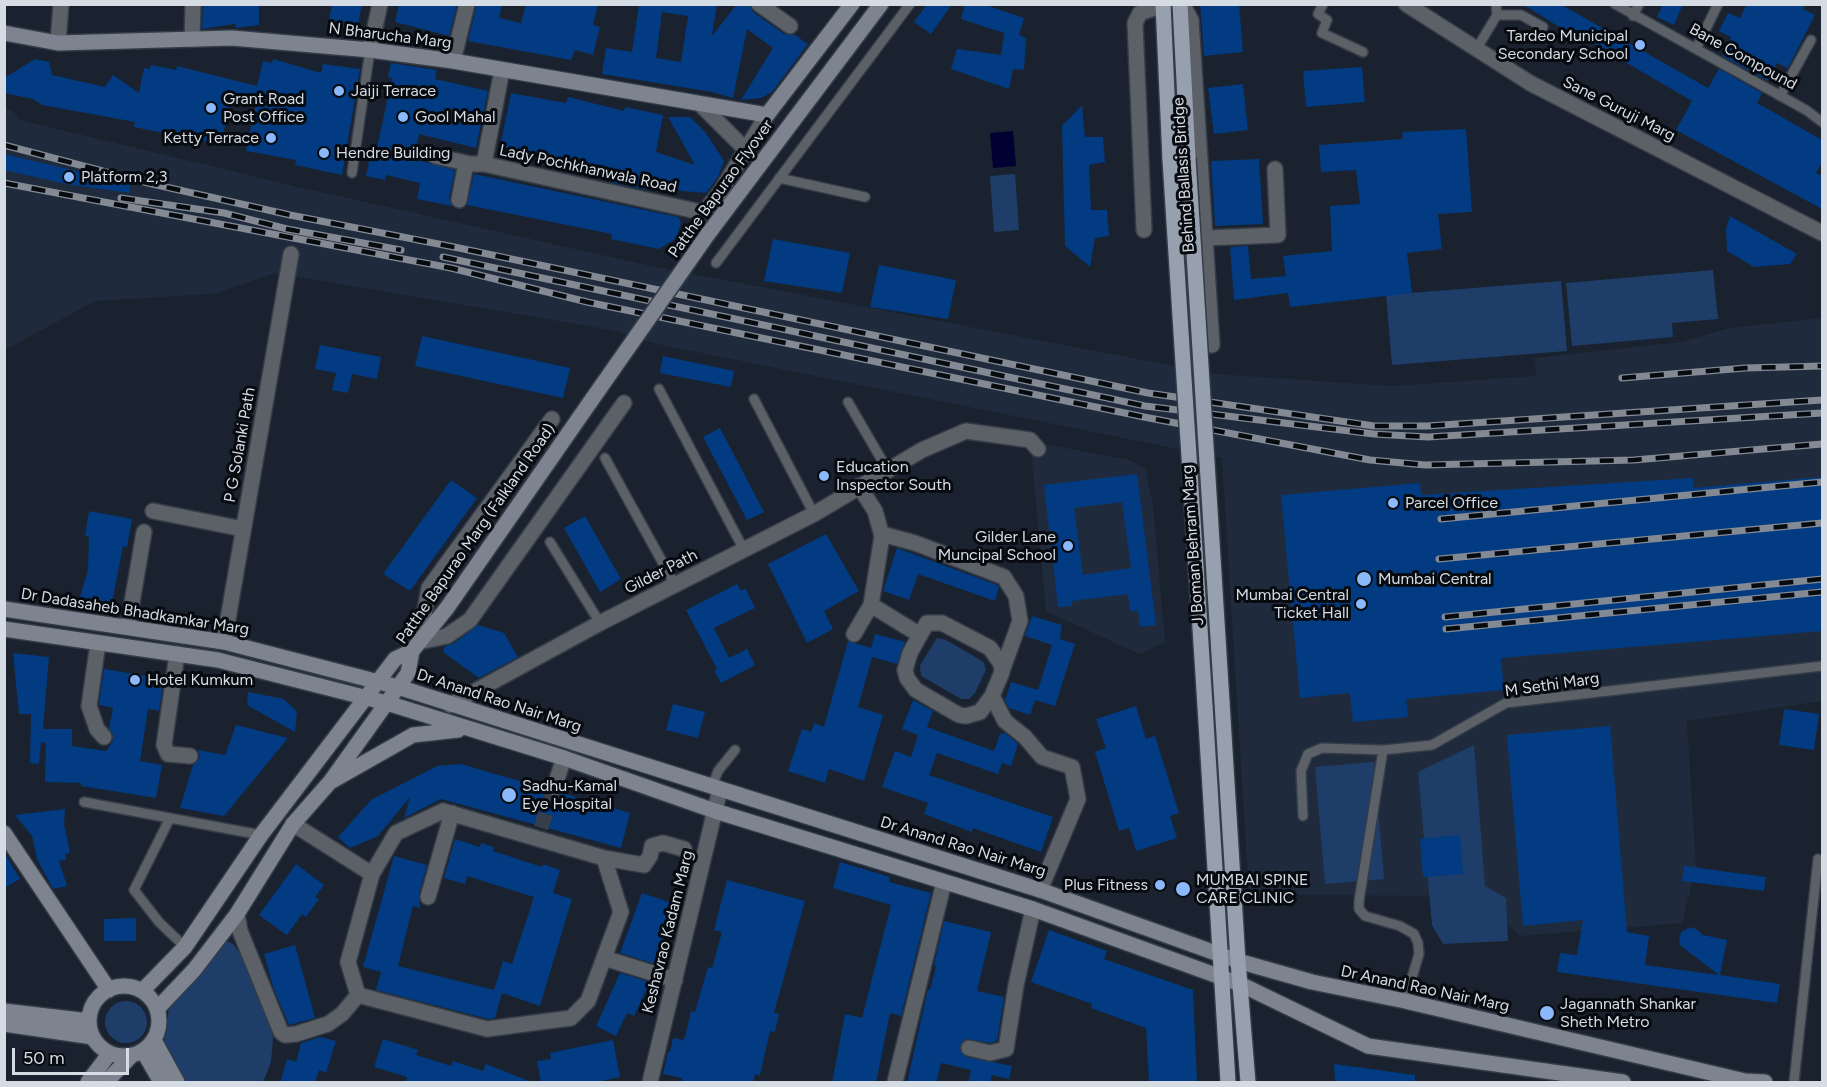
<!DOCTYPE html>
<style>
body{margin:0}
#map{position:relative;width:1827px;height:1087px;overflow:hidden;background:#19222e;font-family:Figtree,sans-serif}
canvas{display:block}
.frame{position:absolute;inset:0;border:6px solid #d6dce4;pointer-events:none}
.scale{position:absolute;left:12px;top:1048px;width:117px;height:27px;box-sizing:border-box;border:3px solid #d6dce4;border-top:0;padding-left:8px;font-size:18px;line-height:21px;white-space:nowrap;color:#d6dce4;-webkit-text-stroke:4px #070b10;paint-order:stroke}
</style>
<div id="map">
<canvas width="1827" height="1087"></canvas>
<div class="frame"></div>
<div class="scale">50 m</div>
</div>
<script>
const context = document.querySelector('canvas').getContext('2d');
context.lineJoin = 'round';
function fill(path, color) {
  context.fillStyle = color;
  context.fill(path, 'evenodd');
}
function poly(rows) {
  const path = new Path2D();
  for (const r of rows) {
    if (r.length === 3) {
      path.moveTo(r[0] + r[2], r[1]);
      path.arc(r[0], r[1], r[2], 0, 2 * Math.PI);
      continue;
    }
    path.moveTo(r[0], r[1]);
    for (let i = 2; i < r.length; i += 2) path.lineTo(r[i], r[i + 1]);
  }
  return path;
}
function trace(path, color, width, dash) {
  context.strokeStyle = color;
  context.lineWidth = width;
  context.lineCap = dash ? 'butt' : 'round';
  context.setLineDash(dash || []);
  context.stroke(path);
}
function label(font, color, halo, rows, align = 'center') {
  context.font = font + ' Figtree,sans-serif';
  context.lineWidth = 6;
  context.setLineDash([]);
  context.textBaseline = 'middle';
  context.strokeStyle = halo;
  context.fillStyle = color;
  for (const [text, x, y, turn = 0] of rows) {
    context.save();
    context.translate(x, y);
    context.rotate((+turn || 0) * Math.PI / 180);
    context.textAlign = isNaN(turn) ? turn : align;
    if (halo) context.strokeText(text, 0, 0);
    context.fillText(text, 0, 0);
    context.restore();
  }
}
const built = poly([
 [5,109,13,111,20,120,294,186,651,266,1216,374,1391,386,1536,376,1535,358,1681,342,1729,328,1822,318,1822,701,1687,721,1696,867,1682,923,1519,936,1481,896,1249,895,1222,458,657,344,611,330,275,273,213,294,95,301,5,350],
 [1030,441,1129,460,1145,468,1153,505,1165,642,1139,654,1046,611]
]);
const green = poly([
 [1015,174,1019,230,994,232,990,176],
 [1713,270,1718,319,1672,323,1673,337,1572,346,1566,283],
 [1561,281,1567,351,1392,365,1386,295],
 [937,638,946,640,984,662,986,670,975,693,969,699,961,699,921,676,920,665],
 [1474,745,1485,886,1506,898,1508,941,1443,944,1432,925,1418,772],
 [1374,762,1384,879,1325,884,1315,767],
 [217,936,233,944,250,967,263,1000,273,1038,271,1062,263,1082,183,1082,162,1048,167,1031,170,987],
 [126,1022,21]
]);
const water = poly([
 [1013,131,1016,166,993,168,990,133]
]);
const building = poly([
 [203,4,259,4,259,25,236,28,235,24,202,29],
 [332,4,362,4,357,31,328,25],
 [399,4,457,4,449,36,395,22],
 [477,4,502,4,499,18,521,23,526,4,598,4,593,25,600,27,593,55,575,50,571,60,468,41],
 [639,4,717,4,712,36,737,4,749,4,753,12,784,34,795,35,808,44,772,92,761,98,741,100,773,48,747,29,733,98,712,92,602,74,606,48,632,52],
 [662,12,688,16,681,62,656,58],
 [927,4,952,4,931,34,914,22],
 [965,4,982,4,1024,18,1019,35,1026,38,1024,70,1013,69,1009,89,951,69,957,49,1001,55,1004,33,961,19],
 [1200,4,1239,4,1243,52,1204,56],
 [1522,4,1560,4,1708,88,1719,69,1762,93,1757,103,1822,140,1822,162,1816,173,1822,176,1822,209,1676,130,1692,101,1589,41,1587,44],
 [1663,4,1683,4,1674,25,1657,17],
 [1747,4,1805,4,1803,9,1815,15,1788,68,1777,63,1768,81,1722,56,1731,37,1719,31,1728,13,1740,18],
 [35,59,49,62,52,75,105,87,113,75,139,93,144,68,150,69,151,65,176,70,177,66,257,86,263,61,272,63,273,59,321,73,323,64,360,69,342,175,295,165,296,160,246,151,257,98,234,93,220,145,174,132,174,135,134,127,135,122,42,105,33,99,4,93,4,78],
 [391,63,437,70,435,79,488,91,476,148,419,134,414,159,455,170,449,198,452,206,417,199,420,183,386,175,385,180,366,176,372,147,377,148,392,78,388,77],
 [1362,67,1365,102,1306,107,1303,71],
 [1243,84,1248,130,1214,134,1208,88],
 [511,93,566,103,568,97,624,111,625,107,663,115,656,152,695,165,668,117,690,117,706,133,724,161,718,177,706,193,683,191,649,182,648,190,609,182,610,176,551,161,552,158,500,147],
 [1082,105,1085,137,1103,137,1105,162,1089,165,1091,210,1107,210,1109,236,1095,238,1090,267,1065,246,1062,126],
 [1466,129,1472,212,1438,214,1442,249,1407,253,1412,293,1290,307,1288,293,1234,300,1230,247,1248,246,1251,279,1286,276,1283,256,1332,251,1330,206,1360,204,1356,170,1321,172,1319,145,1403,139,1402,132],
 [4,154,131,184,129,193,66,184,4,170],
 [1259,159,1263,224,1215,226,1211,161],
 [474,174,678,217,681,222,677,238,659,249,611,239,612,234,467,205],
 [1730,216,1797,254,1790,264,1754,267,1727,251,1726,229],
 [773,239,850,253,842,293,764,281],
 [879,265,956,280,948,319,870,307],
 [422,336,570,368,563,398,415,366],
 [320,345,381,357,377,379,352,374,348,393,332,390,336,373,315,369],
 [663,356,734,371,731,387,660,373],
 [720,428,764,512,747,520,703,437],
 [1137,474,1156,625,1140,627,1138,610,1130,612,1128,594,1072,601,1072,606,1058,607,1044,485],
 [1122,502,1131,568,1083,575,1074,508],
 [1822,477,1822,631,1501,658,1504,690,1406,699,1408,717,1353,722,1350,693,1300,698,1281,495,1420,483,1421,495,1693,478,1694,488],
 [451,480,477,498,410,591,383,574],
 [89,511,132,519,127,547,123,546,111,608,78,603,88,570,89,537,85,536],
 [585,516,621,579,600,592,564,528],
 [826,534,859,591,824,611,833,629,807,643,768,564],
 [897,548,997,585,999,588,995,601,918,574,909,600,883,591],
 [737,584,741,591,745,588,755,608,714,628,729,658,747,649,755,665,721,683,714,671,717,669,686,610],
 [1032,616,1062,625,1060,639,1075,644,1055,706,1035,700,1030,715,1009,708,1005,700,1011,682,1038,690,1052,645,1025,636],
 [478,625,504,633,518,657,479,678,443,652,445,646,453,644],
 [875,634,905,642,897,664,872,657,858,707,883,715,864,781,829,769,825,783,788,771,802,729,811,732,814,723,824,727,848,641,871,648],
 [13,653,49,657,43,729,72,729,72,746,106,751,113,741,109,728,113,708,99,705,104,669,164,679,159,711,148,709,140,761,162,765,156,798,81,786,81,783,45,782,46,743,41,742,39,764,30,763,31,714,19,714],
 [248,692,284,699,297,712,295,732,247,705],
 [913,700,933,711,927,727,994,751,1000,734,1005,733,1018,744,1011,766,1002,763,998,774,937,753,929,775,1053,817,1041,852,973,828,972,832,924,814,928,803,882,787,895,751,911,757,918,735,902,729],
 [673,704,705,712,698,738,666,730],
 [1136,706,1146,739,1155,736,1179,813,1170,816,1177,838,1136,851,1129,828,1119,831,1095,752,1106,748,1096,719],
 [1784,709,1819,714,1814,750,1779,745],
 [236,725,288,738,224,816,180,808,193,765,200,757,198,750,225,755],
 [1610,726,1627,932,1649,936,1645,965,1719,975,1681,946,1679,942,1681,932,1691,927,1696,929,1703,935,1727,940,1720,975,1780,984,1777,1003,1557,972,1560,953,1577,955,1583,920,1523,926,1507,735],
 [461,764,544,788,551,797,562,793,630,813,621,848,441,799,404,818,410,797,378,836,350,848,338,837,371,800,437,766],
 [65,809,64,824,70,853,65,854,66,860,59,861,67,886,53,889,37,859,32,836,15,815],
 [1460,835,1463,874,1423,877,1420,839],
 [455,839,480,847,481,843,494,847,493,851,542,867,543,864,560,870,553,893,572,899,540,1006,502,993,495,1018,488,1019,376,990,381,972,363,967,394,856,427,865,419,894,420,908,413,906,398,966,494,990,503,961,512,964,534,897,467,876,465,884,444,878],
 [4,852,20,879,4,888],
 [840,862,890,877,889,882,931,893,901,1016,890,1013,876,1083,832,1083,845,1014,862,1018,891,905,833,888],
 [296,864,324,885,315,897,319,899,306,917,302,914,287,935,259,915],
 [1684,866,1766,877,1764,891,1682,881],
 [727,880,805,901,774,1013,779,1014,775,1032,770,1031,760,1075,755,1074,753,1083,682,1083,682,1078,663,1074,668,1052,670,1052,673,1038,683,1040,685,1037,691,1011,695,1012,708,967,712,968,722,932,714,930],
 [642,893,675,904,655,964,620,953],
 [136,918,136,941,104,941,104,919],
 [944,921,991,932,977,991,1004,997,997,1041,990,1043,967,1039,962,1042,960,1050,967,1057,1012,1066,1009,1079,992,1075,990,1083,968,1083,971,1070,941,1063,936,1083,907,1083,928,989,930,990,936,966,934,965],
 [1049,930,1107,951,1104,959,1193,990,1197,1083,1149,1083,1146,1028,1091,1008,1092,1004,1031,982],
 [295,945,315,1018,289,1025,273,987,264,954],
 [620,973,650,982,634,1016,627,1013,616,1036,596,1026],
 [320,1037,336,1041,326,1073,319,1070,315,1083,280,1083,287,1059,296,1062,301,1043],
 [383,1039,418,1050,416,1055,451,1066,453,1061,483,1071,486,1064,534,1083,405,1083,407,1077,374,1067],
 [613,1040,620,1077,593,1083,541,1083,537,1061,551,1059,550,1053],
 [1334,1064,1415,1075,1415,1083,1335,1083]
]);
const streetTunnel = poly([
 [541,828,554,788]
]);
const lane = poly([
 [1323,4,1318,14,1327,20,1322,33,1363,52],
 [1615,4,1806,110,1822,122],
 [1497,15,1521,15,1543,27],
 [1633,16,1639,4],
 [1477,48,1497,15,1496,4],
 [1696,49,1718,4],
 [1780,96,1811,40],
 [352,173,370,50],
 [779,178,865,197],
 [716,263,910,4],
 [659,389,744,550],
 [754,399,814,514],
 [848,402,887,469],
 [605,458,675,585],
 [550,542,600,623],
 [712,787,718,771,735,750],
 [84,802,261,835],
 [1303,816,1301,771,1308,754,1322,748,1383,750],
 [169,820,134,890,159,922,185,947],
 [1405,1001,1419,954,1418,943,1414,934,1400,926,1365,916,1359,909,1359,901,1383,750,1432,745,1506,703,1822,666],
 [1794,1082,1818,859]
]);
const street = poly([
 [759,4,790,26],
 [1182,4,1191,20,1212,345],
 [1406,4,1530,83,1822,233],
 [192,39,193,4],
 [58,43,61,4],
 [370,50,380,4],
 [453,61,467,4],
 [502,70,484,164,696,211,704,212,721,191,767,115],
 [701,105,745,149],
 [435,156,471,164,484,164],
 [459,200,466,163],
 [1144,230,1135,23,1140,13,1163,5],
 [1206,238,1278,235,1275,169],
 [552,419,429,588,419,642,447,636,470,620,624,403],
 [859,486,875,511,882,536,871,605,920,635,927,623,942,623,990,648,1001,664,1002,672,992,696,1005,721,1025,737,1042,757,1072,767,1078,799,1040,890],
 [153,511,243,529],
 [882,534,915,543,1004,577,1016,596,1020,621,1002,671],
 [128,626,144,532],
 [854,634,871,605],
 [920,635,910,653,905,670,907,678,916,690,959,715,966,716,980,712,992,696],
 [224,642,291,254],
 [98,643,89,706,97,729,104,737],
 [177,654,164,745,168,754,190,756],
 [450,705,600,623,814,514,922,450,966,431,1030,440,1038,449],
 [554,788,564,758],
 [443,811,604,858,621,912,588,1001,571,1018,487,1029,358,995,348,962,372,874,396,833,443,811],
 [293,824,372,874],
 [604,858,644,865,650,856,652,846,663,843,684,849],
 [428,897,452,813],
 [237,914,240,931,281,1032,285,1035,296,1034,328,1024,342,1014,358,995],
 [604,958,675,980],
 [969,1048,990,1053,1006,1049,1016,985,1033,909],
 [650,1082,720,789],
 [895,1082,944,882]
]);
const secondary = poly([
 [4,33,58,43,232,38,370,50,453,61,767,115,852,4],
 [708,234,881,4],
 [4,609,224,642,398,687,1040,890,1238,961,1312,982,1405,1001,1745,1081,1765,1082],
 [4,629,218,660,387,703,564,758,715,811,1033,909,1240,984,1368,1046,1623,1082],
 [332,781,413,735,458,730],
 [4,833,109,990],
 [124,1021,35],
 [142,991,185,947,261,835,395,659,412,651],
 [157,1009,194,970,237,914,293,824,330,782,408,673,412,651,447,608,593,398],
 [4,1011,89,1021],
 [4,1024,93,1037],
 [154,1040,177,1082],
 [143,1051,161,1082],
 [88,1082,110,1053],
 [106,1082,132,1055]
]);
const primary = poly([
 [1163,4,1170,160],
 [1180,4,1188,158],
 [1222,702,1238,961,1248,1082],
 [1205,706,1228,1082]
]);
const rail = poly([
 [4,145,148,183,290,215,459,248,1148,393,1374,426,1427,426,1822,400],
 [4,183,451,268,587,302,1144,417,1370,460,1425,465,1634,460,1822,444],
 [121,198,224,213,287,229,401,250],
 [443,257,1145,406,1374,434,1428,437,1822,413],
 [1622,378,1745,368,1822,366],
 [1441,519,1822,482],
 [1439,559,1822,523],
 [1445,617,1822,579],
 [1446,629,1822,592]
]);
const secondaryBridge = poly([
 [593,398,708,234]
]);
const primaryBridge = poly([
 [1188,158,1222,702],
 [1170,160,1205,706]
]);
const markers = [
 [1640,45,6,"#8bb9fc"],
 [339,91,6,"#8bb9fc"],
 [211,108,6,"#8bb9fc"],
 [403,117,6,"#8bb9fc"],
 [271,138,6,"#8bb9fc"],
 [324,153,6,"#8bb9fc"],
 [69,177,6,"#8bb9fc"],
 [824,476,6,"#8bb9fc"],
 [1393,503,6,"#8bb9fc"],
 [1068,546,6,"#8bb9fc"],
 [1364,579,8,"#8bb9fc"],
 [1361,604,6,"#8bb9fc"],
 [135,680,6,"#8bb9fc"],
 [509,795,8,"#8bb9fc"],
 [1160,885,6,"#8bb9fc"],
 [1183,889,8,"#8bb9fc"],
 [1547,1013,8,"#8bb9fc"]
];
const streetNames = [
 ["N Bharucha Marg",390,36,7],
 ["Bane Compound",1743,57,29],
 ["Sane Guruji Marg",1619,109,27],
 ["Lady Pochkhanwala Road",588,169,12],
 ["Behind Ballasis Bridge",1184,175,-94],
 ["Patthe Bapurao Flyover",721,189,-54],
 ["P G Solanki Path",240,445,-80],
 ["Patthe Bapurao Marg (Falkland Road)",476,534,-55],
 ["J Boman Behram Marg",1193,545,-94],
 ["Gilder Path",661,572,-27],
 ["Dr Dadasaheb Bhadkamkar Marg",135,612,9],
 ["M Sethi Marg",1552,685,-8],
 ["Dr Anand Rao Nair Marg",499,701,18],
 ["Dr Anand Rao Nair Marg",963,847,17],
 ["Keshavrao Kadam Marg",668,932,-76],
 ["Dr Anand Rao Nair Marg",1425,989,12]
];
const poiNames = [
 ["Tardeo Municipal",1628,36,"right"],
 ["Secondary School",1628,54,"right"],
 ["Jaiji Terrace",351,91],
 ["Grant Road",223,99],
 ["Post Office",223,117],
 ["Gool Mahal",415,117],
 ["Ketty Terrace",259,138,"right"],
 ["Hendre Building",336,153],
 ["Platform 2,3",81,177],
 ["Education",836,467],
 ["Inspector South",836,485],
 ["Parcel Office",1405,503],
 ["Gilder Lane",1056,537,"right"],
 ["Muncipal School",1056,555,"right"],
 ["Mumbai Central",1378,579],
 ["Mumbai Central",1349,595,"right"],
 ["Ticket Hall",1349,613,"right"],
 ["Hotel Kumkum",147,680],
 ["Sadhu-Kamal",522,786],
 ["Eye Hospital",522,804],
 ["MUMBAI SPINE",1196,880],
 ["CARE CLINIC",1196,898],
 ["Plus Fitness",1148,885,"right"],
 ["Jagannath Shankar",1560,1004],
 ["Sheth Metro",1560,1022]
];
fill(built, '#1f2b3c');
fill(green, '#1f3d69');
fill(water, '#003');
fill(building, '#023b81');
trace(streetTunnel, '#353e49', 15, [15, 8]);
trace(lane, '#333c47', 12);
trace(street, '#333c47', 18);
trace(secondary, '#333c47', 18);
trace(primary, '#333c47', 18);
trace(lane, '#5c6067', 9);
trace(street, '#5c6067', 15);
trace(secondary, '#7d848f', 15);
trace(primary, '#97a0ae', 15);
trace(rail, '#838a94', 7);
trace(rail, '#070b10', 4.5, [14]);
trace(secondaryBridge, '#333c47', 18, []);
trace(primaryBridge, '#333c47', 18, []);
trace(secondaryBridge, '#7d848f', 15);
trace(primaryBridge, '#97a0ae', 15);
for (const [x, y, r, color] of markers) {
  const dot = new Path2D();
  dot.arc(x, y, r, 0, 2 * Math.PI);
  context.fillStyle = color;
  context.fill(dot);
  trace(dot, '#070b10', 2);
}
label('16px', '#d6dce4', '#070b10', streetNames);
label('16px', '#d6dce4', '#070b10', poiNames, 'left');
</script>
